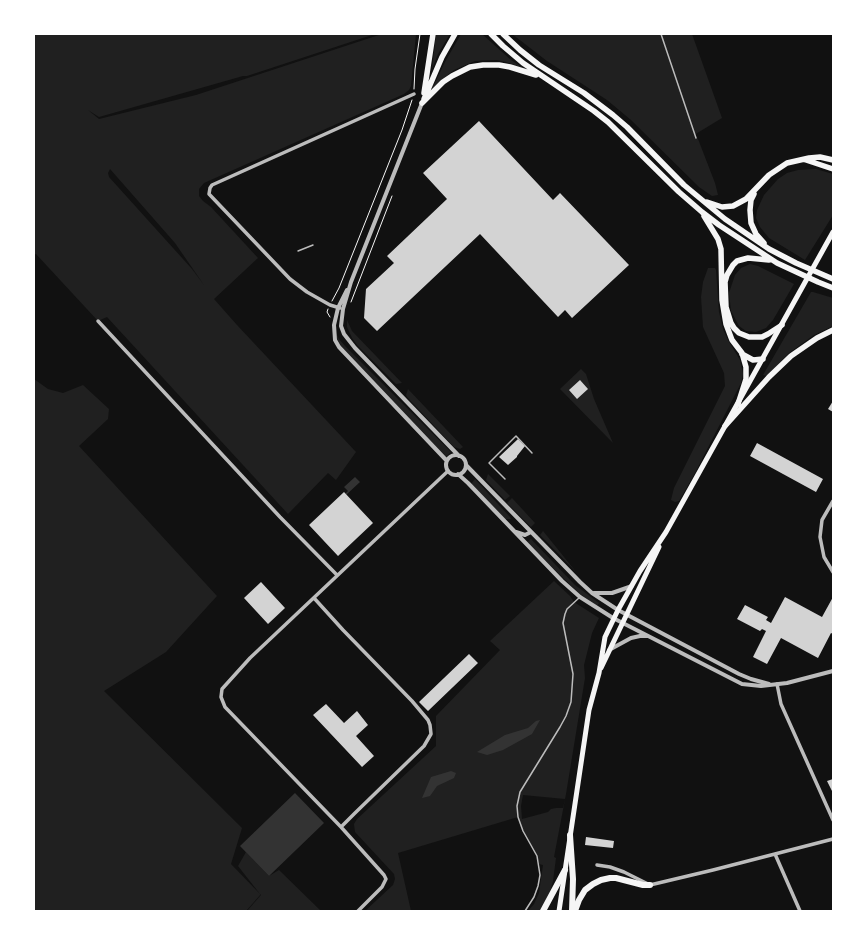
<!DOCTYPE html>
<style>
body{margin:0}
#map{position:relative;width:867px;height:945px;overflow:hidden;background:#111;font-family:Karla,sans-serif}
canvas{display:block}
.frame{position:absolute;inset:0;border:35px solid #fff;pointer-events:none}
</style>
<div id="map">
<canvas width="867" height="945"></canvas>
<div class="frame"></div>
</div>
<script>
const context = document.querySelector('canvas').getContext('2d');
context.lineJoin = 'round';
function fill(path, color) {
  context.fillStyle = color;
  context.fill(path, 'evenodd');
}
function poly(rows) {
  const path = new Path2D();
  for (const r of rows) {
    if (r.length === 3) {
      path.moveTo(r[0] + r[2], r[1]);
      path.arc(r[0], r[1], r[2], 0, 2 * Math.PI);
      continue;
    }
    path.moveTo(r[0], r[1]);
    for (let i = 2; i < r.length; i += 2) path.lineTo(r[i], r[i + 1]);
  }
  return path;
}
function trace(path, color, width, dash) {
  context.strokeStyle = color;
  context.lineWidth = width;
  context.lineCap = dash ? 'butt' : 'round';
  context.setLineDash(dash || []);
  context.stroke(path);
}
const green = poly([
 [34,34,375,34,247,76,243,76,99,117,88,110,99,119,196,95,382,34,416,34,411,86,409,90,404,94,204,183,199,189,199,196,203,201,211,207,258,258,214,299,237,325,356,452,336,480,328,473,288,514,107,317,98,321,36,254,34,255],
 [110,169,175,243,204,285,192,269,109,177,108,173],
 [436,34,450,34,438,54,432,69],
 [461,34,482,34,511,60,523,68,506,62,497,60,475,61,454,70,445,77,432,89,445,62],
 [512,34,692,34,722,118,694,135,698,139,715,183,718,195,712,196,699,187,631,120,607,100,547,61],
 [816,169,833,174,833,215,805,260,769,238,760,227,756,218,757,210,764,195,778,179,787,173,798,170],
 [750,264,758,266,794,284,773,320,766,328,756,332,746,331,739,326,731,311,729,293,735,275,741,268],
 [708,268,715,268,716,270,719,312,723,329,728,340,740,360,743,374,741,383,694,475,679,501,675,502,671,500,674,488,725,386,724,373,703,327,701,297,703,282],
 [811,292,813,292,833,298,833,326,814,335,789,353,767,376,763,375],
 [347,320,352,331,402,383,396,384,357,345,352,338,347,327],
 [335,331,339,339,345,346,451,452,446,457,341,346,337,339],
 [581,369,586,374,594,399,613,443,560,389],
 [34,379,48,389,63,393,83,385,109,409,108,419,79,446,217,596,166,652,104,691,242,828,231,864,260,894,238,866,246,852,269,876,279,870,321,911,247,911,261,895,261,894,246,911,34,911],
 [408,389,463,447,460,449,454,447,407,397,406,395],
 [488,474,510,496,505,500,486,480],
 [475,479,510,517,511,519,505,519,471,484],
 [512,498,535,523,531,527,507,503],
 [543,531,556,547,576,572,540,535],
 [531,539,575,585,599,603,597,606,580,594,562,577,527,542],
 [554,581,570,596,574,602,599,618,592,633,584,665,585,678,566,794,554,857,556,858,553,881,549,896,544,906,540,911,528,911,534,904,539,893,543,865,539,864,537,856,523,831,518,817,398,853,411,911,365,911,393,885,395,879,394,874,355,832,354,824,357,819,436,746,436,716,500,650,490,641],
 [523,795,565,799,563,808,556,808,551,809,548,812,522,819,521,806]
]);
const water = poly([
 [355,477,360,482,346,495,345,494,348,491,344,487],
 [540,720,532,734,503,750,487,755,477,752,505,735,528,728,536,721],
 [451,771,456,773,454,778,437,786,430,796,422,798,431,777],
 [295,793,324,823,269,876,240,846]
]);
const building = poly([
 [479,121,553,200,560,193,629,265,572,318,565,310,558,317,480,234,377,331,364,318,366,289,394,263,387,256,447,199,423,173],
 [580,380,588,389,577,399,569,390],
 [833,401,833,412,828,409],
 [518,439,525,446,517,456,517,457,508,465,499,457],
 [757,443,823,479,816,492,750,456],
 [344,492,373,523,338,556,309,525],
 [261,582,285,608,268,624,244,598],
 [785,597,822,617,833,597,833,634,831,633,818,658,781,638,767,664,753,657,766,631,762,629,760,631,737,619,745,605,768,617,766,620,771,623],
 [469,654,478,663,428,711,419,702],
 [326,704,344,723,357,711,368,725,356,736,374,756,362,767,313,715],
 [833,779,833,793,827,781],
 [586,837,614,841,613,848,585,845]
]);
const path = poly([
 [414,89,415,69,420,34],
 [332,301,339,288,402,130,412,100],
 [351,302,392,196],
 [328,309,327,312,330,317]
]);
const service = poly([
 [661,34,696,138],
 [298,251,313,245],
 [505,479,489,463,516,436,532,453],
 [525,911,534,897,538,886,540,875,537,856,523,831,518,817,517,806,520,792,560,727,566,716,571,702,573,674,563,623,565,614,567,609,580,597]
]);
const minor = poly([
 [340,308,330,305,307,292,290,279,209,194,210,188,212,185,414,94],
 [98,321,280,517,337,575],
 [833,501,822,520,820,537,824,557,833,572],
 [314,598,343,630,412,701,428,720,430,725,431,734,424,746,355,813,341,827],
 [777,684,781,704,833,820],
 [775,854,800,911],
 [597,865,610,867,624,872,650,885,713,870,833,839],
 [358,911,382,887,386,879,384,875,341,827,225,707,221,697,222,689,250,658,448,471]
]);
const tertiary = poly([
 [422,103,351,282,343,309,341,326,344,334,355,348,459,456],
 [347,290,338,308,334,325,335,340,339,347,447,461],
 [456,465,10],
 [466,465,580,582,592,593,618,610,739,674,751,679,769,684],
 [458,474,468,483,562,581,580,597,613,618,742,684,761,686,787,683,833,671],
 [516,532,525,535,531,532],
 [594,593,612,593,632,586],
 [609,650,631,638,640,636,647,636]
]);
const secondary = poly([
 [601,668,659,547],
 [559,911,589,710,599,673,605,637,618,610,640,571,666,532,833,232]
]);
const trunk = poly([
 [491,34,503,46,523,63,594,111,608,122,679,192,702,212,719,225,777,263,818,282,833,288],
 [503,34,520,50,539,65,584,93,613,115,627,127,684,185,725,219,769,249,796,263,833,279],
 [424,93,433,34],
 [424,99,442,57,455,34],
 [422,103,443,82,452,76,470,67,483,65,499,65,510,67,536,75],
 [806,160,833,169],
 [754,194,751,200,750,210,751,223,756,234,764,243],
 [707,202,722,207,733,206,746,199,769,175,787,163,809,158,820,157,833,160],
 [704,216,718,239,721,249,722,300,726,324,732,340,742,353,746,367,746,379,738,404],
 [769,260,748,258,737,261,733,265,727,275,725,282,726,307,731,323,734,328,739,333,749,337,762,337,768,334,782,325],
 [742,354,753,360,763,359],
 [725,426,769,377,791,356,817,338,833,330]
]);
const motorway = poly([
 [570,835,573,879,572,911],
 [543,911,565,870],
 [575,911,579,900,585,890,593,884,601,880,610,878,616,878,643,885,650,885]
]);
fill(green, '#202020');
fill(water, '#333');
fill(building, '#d3d3d3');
trace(path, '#f5f5f5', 1);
trace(service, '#bcbcbc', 1.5);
trace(minor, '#bcbcbc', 3.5);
trace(tertiary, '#bcbcbc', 4);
trace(secondary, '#f5f5f5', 5);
trace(trunk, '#f5f5f5', 5.5);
trace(motorway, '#f5f5f5', 6);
</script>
